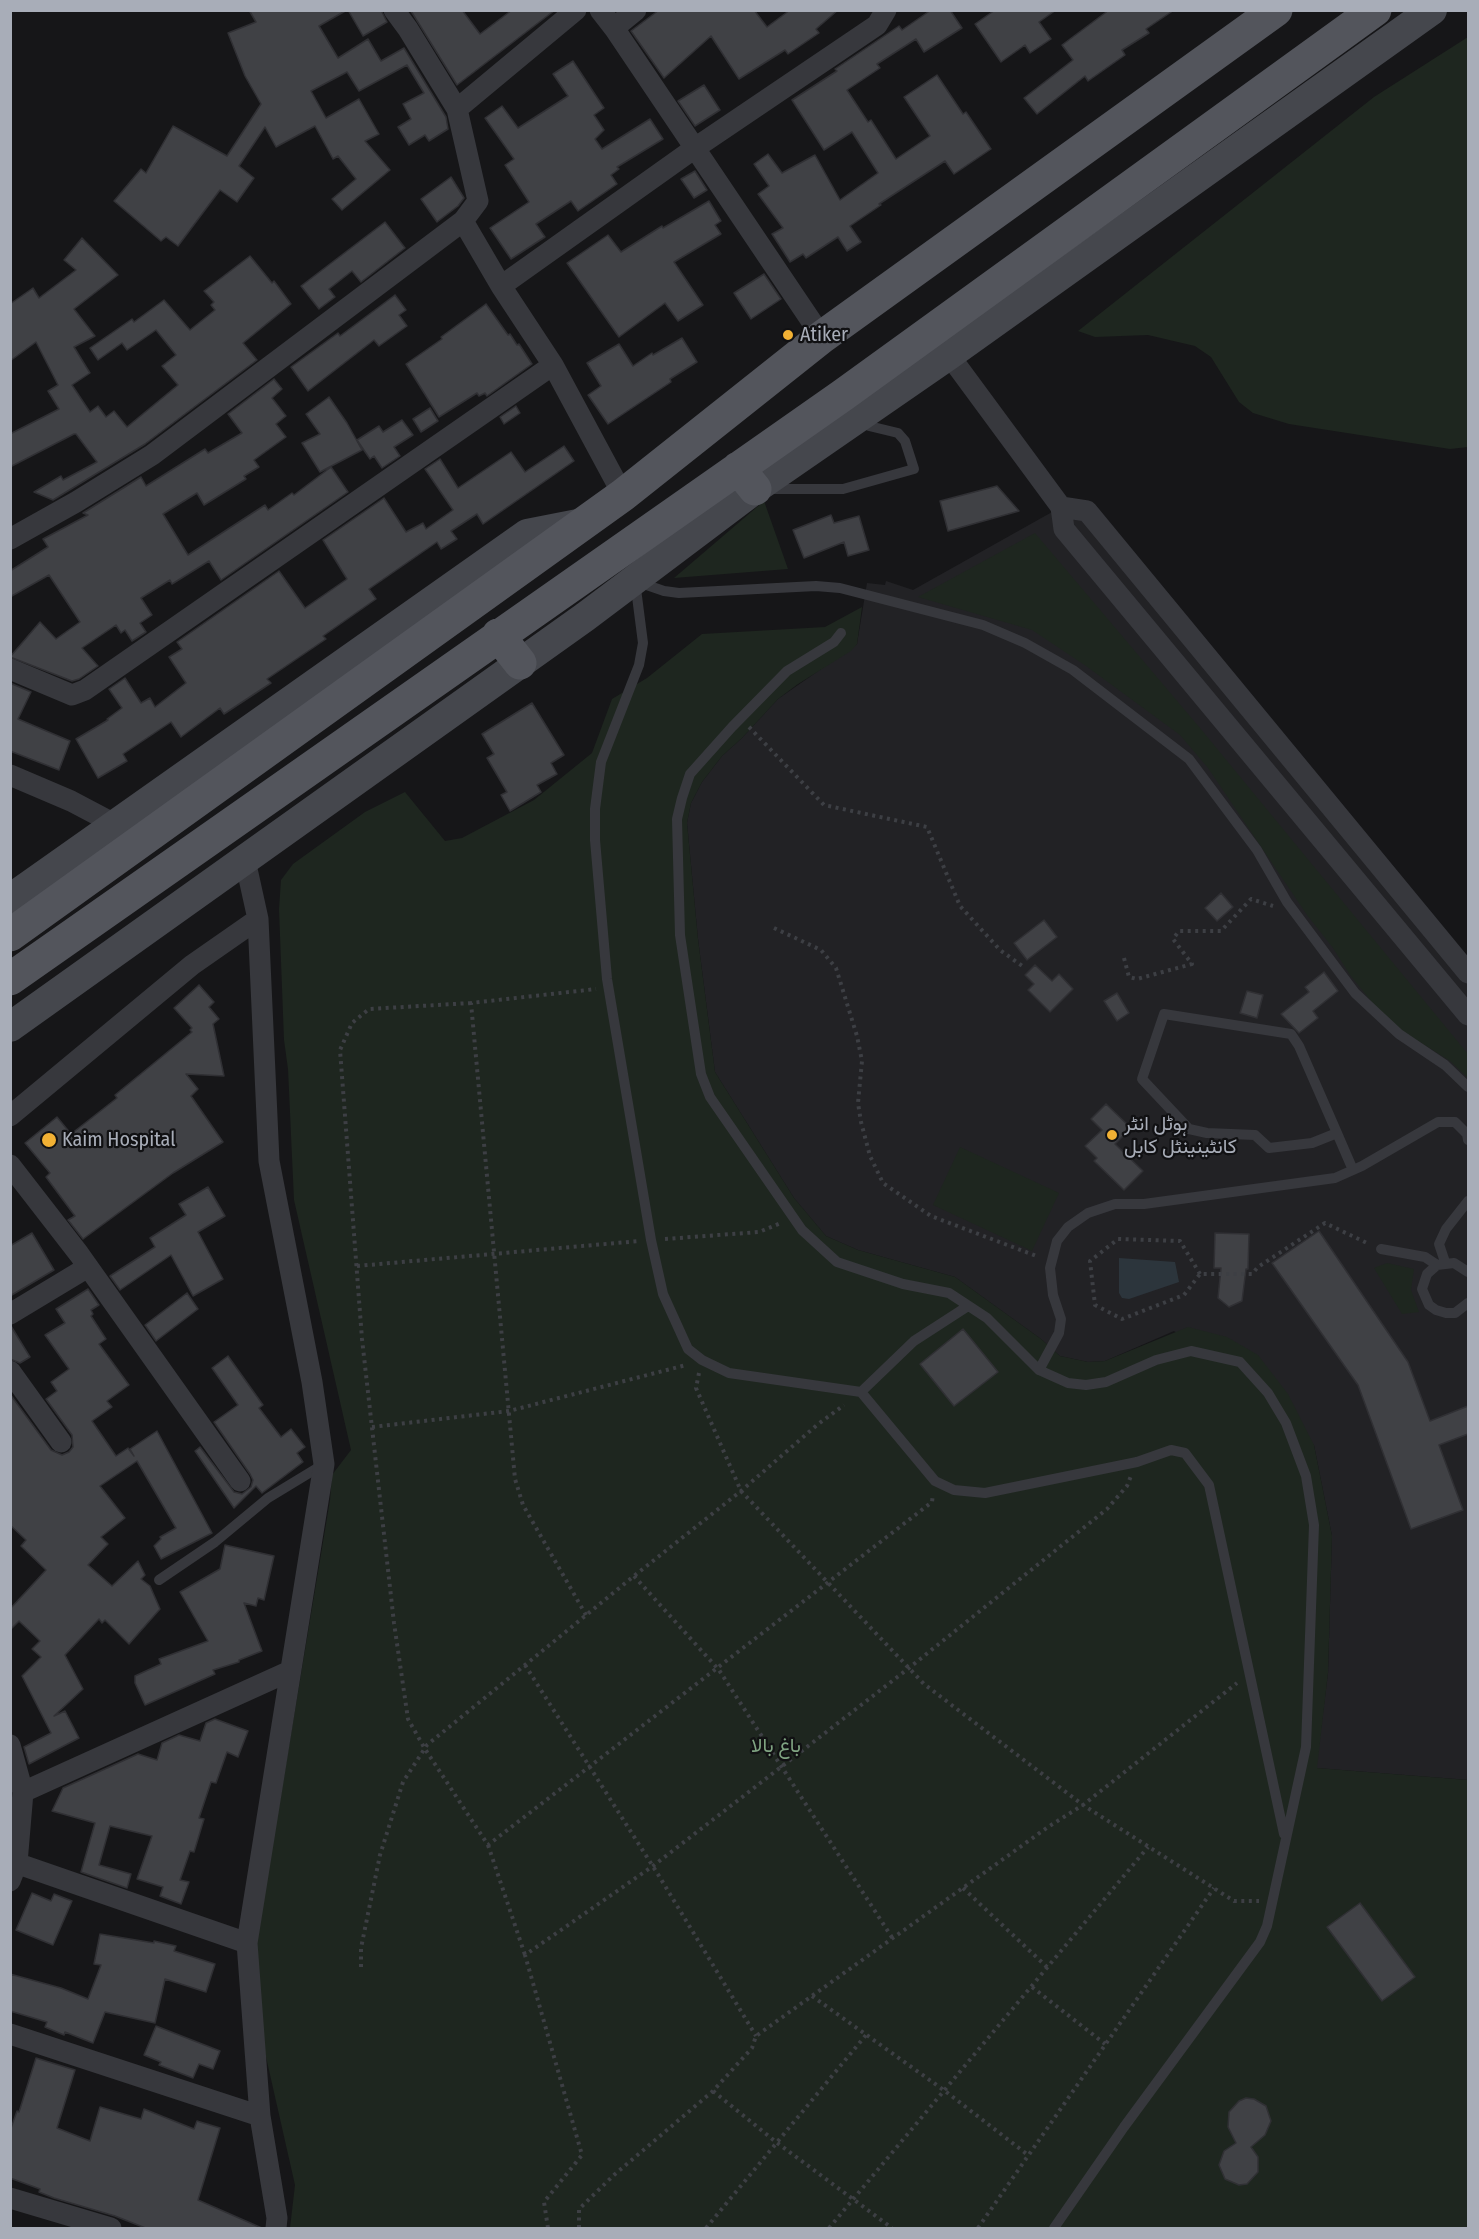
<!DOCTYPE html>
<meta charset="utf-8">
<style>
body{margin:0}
#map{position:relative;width:1479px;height:2239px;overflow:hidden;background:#161618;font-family:"Fira Sans Condensed",sans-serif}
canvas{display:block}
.frame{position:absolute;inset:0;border:12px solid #a8adb8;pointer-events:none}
</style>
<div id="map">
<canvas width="1479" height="2239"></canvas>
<div class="frame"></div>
</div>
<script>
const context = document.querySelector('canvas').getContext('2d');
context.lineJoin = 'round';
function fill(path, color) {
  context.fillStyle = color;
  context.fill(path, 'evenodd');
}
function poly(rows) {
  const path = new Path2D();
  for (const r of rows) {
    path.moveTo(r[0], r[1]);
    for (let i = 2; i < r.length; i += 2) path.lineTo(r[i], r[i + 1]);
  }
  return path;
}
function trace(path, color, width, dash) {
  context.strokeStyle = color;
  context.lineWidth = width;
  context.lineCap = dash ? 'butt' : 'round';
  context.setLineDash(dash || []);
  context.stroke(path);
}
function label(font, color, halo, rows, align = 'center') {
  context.font = font + ' "Fira Sans Condensed",Vazirmatn,sans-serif';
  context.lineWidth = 4.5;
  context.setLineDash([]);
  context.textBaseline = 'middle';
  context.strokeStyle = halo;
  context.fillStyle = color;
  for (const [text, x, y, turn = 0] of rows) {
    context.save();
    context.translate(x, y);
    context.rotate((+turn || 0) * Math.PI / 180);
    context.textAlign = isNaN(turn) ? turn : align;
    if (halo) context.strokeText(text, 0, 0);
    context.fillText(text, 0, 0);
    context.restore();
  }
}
const built = poly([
 [1061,507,1087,511,1468,973,1468,1780,1316,1768,1328,1673,1332,1536,1314,1445,1174,1331,1105,1361,1088,1362,1060,1356,1041,1339,955,1277,858,1250,826,1236,794,1198,715,1072,698,939,687,823,691,803,702,782,722,756,742,738,778,699,857,644,867,583,885,585,886,581,913,590]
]);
const green = poly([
 [1468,37,1468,447,1450,449,1289,424,1253,413,1239,402,1211,357,1195,346,1148,335,1095,337,1078,331,1374,97],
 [764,501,788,569,674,578],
 [1035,533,1200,728,1468,1054,1468,1078,1450,1061,1388,1022,1350,975,1333,948,1307,915,1208,768,1180,735,1086,666,1032,630,918,597],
 [862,607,857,644,851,651,798,684,778,699,742,738,722,756,702,782,691,803,687,823,698,939,715,1072,794,1198,826,1236,858,1250,955,1277,1041,1339,1060,1356,1088,1362,1105,1361,1188,1327,1227,1337,1258,1355,1288,1394,1314,1445,1332,1536,1328,1673,1317,1768,1468,1780,1468,2228,290,2228,295,2185,259,2026,254,1956,330,1500,332,1475,351,1450,294,1200,288,1069,284,1040,279,909,281,880,293,864,365,812,405,792,445,841,462,838,534,800,592,753,612,699,647,678,702,634,825,627],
 [960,1147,1059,1193,1032,1251,933,1205],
 [1387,1263,1414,1269,1411,1290,1419,1312,1402,1314,1374,1268]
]);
const water = poly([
 [1119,1258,1175,1262,1179,1282,1129,1299,1122,1298,1119,1293]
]);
const building = poly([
 [249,10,347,10,319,26,338,58,368,39,381,61,404,48,446,117,448,129,429,141,425,135,409,145,398,127,411,119,403,104,424,93,407,65,359,91,347,72,311,91,326,118,359,99,379,134,365,141,390,170,342,210,332,199,356,179,338,156,333,159,315,126,276,147,265,127,239,166,254,178,237,202,220,190,178,246,166,237,161,241,114,201,141,169,146,173,173,126,227,156,261,104,245,76,228,33,256,22,249,10],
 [348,10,381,10,387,22,363,36,348,10],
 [412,10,462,10,480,34,512,10,555,10,457,85,411,11,412,10],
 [659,10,754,10,767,27,790,10,838,10,816,29,819,33,788,54,785,50,739,79,711,36,664,78,631,31,659,10],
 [931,10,950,10,962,28,924,52,916,39,877,64,880,68,847,90,868,122,871,120,896,159,930,136,904,97,937,75,963,114,966,112,991,149,954,174,945,161,879,204,881,205,850,226,861,242,847,251,838,237,806,258,803,254,790,262,772,234,783,228,758,194,769,186,754,164,768,154,782,173,815,155,840,200,878,173,852,132,824,150,792,100,837,71,835,69,899,26,902,30,931,10],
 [995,10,1056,10,1039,22,1051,39,1030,53,1025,45,1001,62,975,24,995,10],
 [1109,10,1174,10,1146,29,1149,33,1122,50,1125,55,1088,81,1085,76,1037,114,1024,98,1073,60,1062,45,1109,10],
 [573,61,604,108,594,115,604,130,595,139,602,149,650,119,663,139,617,167,619,169,611,175,617,184,578,211,571,201,536,224,545,237,511,259,490,228,529,202,505,165,514,159,485,118,502,106,518,128,568,96,553,74,573,61],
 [704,85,720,110,695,126,678,101,704,85],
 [695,171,707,190,694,198,681,179,695,171],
 [451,177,464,198,458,206,437,222,421,199,451,177],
 [709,201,721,221,715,225,721,234,674,262,703,305,678,321,665,303,619,337,567,263,608,235,621,252,662,226,663,228,709,201],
 [385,222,405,248,361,282,352,271,329,289,335,297,319,309,301,286,385,222],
 [82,238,118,275,74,309,95,336,74,347,90,373,72,385,90,412,98,406,106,417,114,411,127,427,178,385,162,366,176,355,156,330,127,350,122,343,98,360,90,348,132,319,134,322,164,300,190,330,215,310,211,305,214,302,204,291,250,256,272,283,274,281,291,304,243,343,257,360,145,444,53,500,34,492,61,476,63,480,97,462,76,434,74,434,10,467,10,434,59,409,48,391,58,385,36,342,10,361,10,304,33,288,39,298,76,270,64,260,82,238],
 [764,274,781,299,751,319,734,293,764,274],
 [395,295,406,310,399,315,407,326,379,346,374,340,308,391,291,367,338,333,340,336,395,295],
 [486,304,508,335,510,334,517,345,519,344,532,364,487,396,485,393,479,396,477,393,439,417,406,364,442,339,441,337,486,304],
 [682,338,697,362,670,379,671,382,608,424,588,395,601,386,587,363,619,344,633,366,652,353,653,355,682,338],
 [274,379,282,389,272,398,286,416,276,424,286,437,254,460,259,467,244,476,246,479,204,505,197,493,163,514,188,555,265,505,268,510,292,493,294,495,331,467,348,492,221,580,209,561,172,584,170,580,141,598,152,615,140,623,146,632,132,641,125,630,121,633,116,625,82,648,98,666,79,679,72,681,10,657,40,622,56,639,80,622,49,575,10,597,10,571,48,547,43,539,88,515,83,513,141,477,146,486,205,449,208,453,242,433,228,414,274,379],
 [329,397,347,423,362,450,320,472,302,443,320,434,306,414,329,397],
 [516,406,520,413,504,424,500,417,516,406],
 [430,408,438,421,421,432,413,419,430,408],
 [402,420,413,435,394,447,400,456,382,468,374,456,370,459,357,440,379,426,383,432,402,420],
 [564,446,574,461,483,524,477,514,451,531,457,539,441,549,437,542,369,589,376,599,323,636,326,639,267,679,271,683,224,714,220,708,181,737,171,722,123,754,127,761,98,778,76,739,108,720,107,719,122,708,109,689,125,678,141,703,150,698,155,707,186,683,169,657,182,649,177,642,279,571,305,608,347,579,323,540,384,498,406,532,423,523,426,529,453,510,425,469,440,459,458,488,511,452,525,472,564,446],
 [997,486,1019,511,948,531,940,501,997,486],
 [831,515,834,523,859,516,869,550,848,556,844,542,804,558,793,530,831,515],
 [10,683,31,692,18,719,70,741,59,770,10,751,10,683],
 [532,703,564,755,551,763,557,774,537,785,541,792,510,811,501,795,507,792,487,758,494,754,482,734,532,703],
 [1221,893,1233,907,1217,921,1205,908,1221,893],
 [1044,920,1057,937,1027,960,1014,943,1044,920],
 [1035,965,1052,981,1059,974,1073,989,1050,1012,1028,990,1034,984,1025,975,1035,965],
 [1324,972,1338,991,1313,1011,1318,1018,1299,1033,1281,1014,1309,992,1305,987,1324,972],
 [199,985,214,1002,209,1007,219,1019,213,1024,224,1076,186,1074,198,1089,191,1096,223,1142,173,1173,83,1239,68,1220,75,1216,46,1177,50,1173,25,1143,57,1117,71,1134,117,1098,115,1095,192,1032,190,1030,192,1028,174,1008,199,985],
 [1247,991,1263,995,1257,1018,1240,1013,1247,991],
 [1117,993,1129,1013,1117,1021,1104,1001,1117,993],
 [1106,1104,1131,1128,1115,1144,1143,1171,1124,1190,1094,1161,1097,1158,1085,1146,1102,1130,1091,1119,1106,1104],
 [208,1187,225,1216,198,1232,223,1279,193,1296,171,1255,120,1290,110,1276,155,1247,150,1238,186,1215,179,1204,208,1187],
 [1319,1231,1408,1362,1430,1421,1468,1406,1468,1434,1439,1445,1463,1510,1411,1529,1358,1385,1272,1263,1319,1231],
 [32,1233,54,1270,10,1296,10,1246,32,1233],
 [1215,1233,1249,1234,1248,1269,1246,1269,1242,1301,1229,1307,1218,1298,1221,1268,1214,1268,1215,1233],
 [88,1289,99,1305,91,1310,93,1314,91,1316,106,1339,99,1344,129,1385,107,1401,112,1407,92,1421,116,1456,128,1448,134,1456,130,1449,157,1431,212,1533,161,1559,154,1546,161,1539,160,1537,176,1528,137,1461,100,1486,125,1518,101,1537,108,1544,88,1565,112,1586,138,1561,145,1575,141,1579,150,1586,160,1609,129,1644,105,1620,102,1623,99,1619,65,1655,83,1689,54,1716,65,1711,79,1738,29,1764,24,1747,51,1733,22,1676,41,1657,32,1649,40,1641,19,1621,10,1630,10,1609,46,1570,21,1546,26,1540,10,1525,10,1394,51,1450,62,1455,69,1452,73,1447,72,1435,46,1399,57,1391,51,1382,69,1369,45,1335,65,1323,56,1309,88,1289],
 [187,1293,198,1309,156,1341,145,1325,187,1293],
 [11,1326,30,1357,20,1363,10,1359,11,1326],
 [963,1329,998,1372,954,1406,920,1364,963,1329],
 [228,1356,263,1405,259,1408,281,1437,291,1429,305,1447,297,1453,303,1462,262,1493,256,1486,234,1508,195,1451,200,1447,234,1492,242,1494,251,1487,253,1480,250,1474,214,1422,238,1405,212,1368,228,1356],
 [225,1545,274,1556,264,1600,258,1598,256,1606,244,1603,262,1651,239,1660,239,1662,213,1670,215,1674,145,1705,135,1683,135,1676,161,1664,159,1659,208,1641,180,1592,220,1569,225,1545],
 [215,1719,248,1731,238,1757,227,1752,216,1783,211,1782,199,1818,204,1819,194,1852,190,1851,180,1880,189,1882,181,1904,160,1896,163,1887,137,1879,152,1836,110,1826,99,1865,131,1874,127,1888,81,1872,95,1823,52,1811,63,1788,138,1754,157,1760,162,1743,179,1735,200,1741,206,1723,215,1719],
 [32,1893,51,1901,54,1894,72,1901,53,1945,16,1930,32,1893],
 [1360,1903,1415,1977,1382,2001,1327,1927,1360,1903],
 [100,1934,154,1943,154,1941,176,1946,174,1951,215,1964,206,1992,165,1979,155,2023,105,2012,93,2043,65,2032,64,2035,45,2027,47,2022,10,2011,10,1974,61,1988,88,1999,101,1965,94,1964,100,1934],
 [156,2026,220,2051,213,2069,199,2064,193,2078,159,2065,161,2062,144,2055,156,2026],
 [36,2058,75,2070,57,2128,90,2141,100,2107,141,2119,144,2109,194,2129,197,2121,220,2128,198,2200,264,2229,148,2229,115,2216,54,2198,39,2192,40,2189,10,2178,10,2131,17,2111,19,2112,36,2058],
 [1246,2098,1254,2099,1266,2106,1271,2121,1265,2135,1251,2147,1258,2157,1258,2172,1247,2184,1239,2185,1225,2179,1219,2165,1224,2151,1236,2143,1228,2127,1229,2112,1239,2101,1246,2098]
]);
const path = poly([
 [749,727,824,805,927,827,960,906,1000,950,1025,968],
 [774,928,821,950,836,968,857,1036,862,1061,858,1103,861,1122,870,1156,883,1183,931,1216,1039,1257],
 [1124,958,1129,977,1137,979,1192,964,1173,939,1179,931,1221,931,1251,899,1273,906],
 [471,1003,369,1009,352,1023,340,1050,362,1339,394,1623,408,1719,425,1749,488,1845,932,1502,933,1494],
 [665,1239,759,1232,781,1223],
 [357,1266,639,1241],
 [1200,1274,1180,1241,1118,1239,1090,1261,1095,1305,1122,1319,1184,1295,1200,1274,1252,1274,1258,1267,1325,1223,1369,1244],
 [699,1373,696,1388,741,1491,924,1684,1083,1805,1237,1683],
 [372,1427,509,1411,686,1365],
 [634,1576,719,1670,893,1939],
 [586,1615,523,1505,515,1479,471,1003,596,989],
 [525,1665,659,1876,756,2036],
 [488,1845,525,1955],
 [963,1888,1048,1968],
 [361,1967,361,1948,380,1855,403,1782,427,1745,634,1576,741,1491,817,1425,844,1405],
 [1032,1987,1105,2044],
 [812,1996,945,2091,1028,2155],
 [713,2091,776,2142,892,2228],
 [548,2228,544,2202,582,2155,525,1955,653,1866,909,1668,1107,1509,1127,1486,1131,1476],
 [579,2228,579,2209,614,2175,713,2091,752,2048,756,2036,1048,1827,1083,1805,1234,1901,1259,1901],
 [706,2228,866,2035],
 [829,2228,1148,1847],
 [978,2228,1214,1888]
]);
const lane = poly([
 [768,489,843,489,914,469,905,441,898,433,869,426,861,418],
 [841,633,834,642,787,671,732,727,690,774,682,798,677,819,680,935,701,1074,710,1097,802,1230,837,1262,903,1284,949,1293,987,1318,1039,1370,1068,1383,1086,1385,1106,1382,1156,1360,1191,1351,1240,1362,1268,1393,1286,1423,1306,1476,1314,1525,1306,1747,1267,1926,1260,1942,1124,2127,1054,2228],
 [1337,1133,1312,1143,1269,1148,1255,1135,1207,1133,1189,1129,1142,1079,1164,1014,1291,1034,1299,1046,1337,1133,1353,1170],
 [1381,1249,1425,1257,1437,1265],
 [1445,1262,1439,1244,1446,1229,1468,1201],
 [1468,1272,1454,1263,1437,1265,1427,1274,1422,1289,1429,1305,1436,1310,1446,1313,1455,1313,1468,1303],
 [968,1306,914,1341,861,1392,935,1481,954,1490,985,1493,1137,1462,1171,1450,1185,1453,1209,1485,1284,1834],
 [1039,1370,1059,1333,1061,1319,1053,1295,1050,1268,1057,1241,1068,1227,1088,1213,1115,1204,1144,1204,1335,1178,1362,1166,1438,1122,1455,1122,1467,1134,1468,1140],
 [861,1392,729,1373,702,1360,688,1349,663,1294,651,1240,607,979,595,840,595,809,601,762,639,665,643,643,635,581,664,591,679,593,816,586,840,588,983,625,1025,643,1073,670,1189,759,1257,850,1287,902,1355,993,1399,1034,1445,1065,1468,1087],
 [159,1580,215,1542,268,1498,324,1464]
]);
const street = poly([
 [394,10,408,29,457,109,478,201,463,221,501,286,553,365,623,495],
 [600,10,614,28,822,337],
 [614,28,636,10],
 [457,109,576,10],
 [501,286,695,148,877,25,886,10],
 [949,355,1061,507,1064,529,1468,1015],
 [1061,507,1087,511,1468,973],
 [10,539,76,502,152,455,463,221],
 [10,669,72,695,85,690,553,365],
 [10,775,71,801,126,830],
 [245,860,258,919,269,1161,312,1382,324,1464,247,1943,260,2116,277,2218,276,2228],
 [10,1116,192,965,258,919],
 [10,1165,79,1254,240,1481],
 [10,1314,88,1267],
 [10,1371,61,1442],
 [10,1745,23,1792,17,1863,10,1881],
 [23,1792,290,1671],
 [10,1861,247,1943],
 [10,2034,260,2116],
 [10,2198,111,2228]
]);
const secondary = poly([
 [10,899,527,534,583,523],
 [10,1027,585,617,755,489,949,355,1432,10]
]);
const primary = poly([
 [738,468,755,489],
 [498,635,520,663],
 [10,935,623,495,822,337,1276,10],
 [10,979,843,395,1375,10]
]);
const markers = [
 [788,335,6,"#f2b134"],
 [1112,1135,6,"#f2b134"],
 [49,1140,8,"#f2b134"]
];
const poiNames = [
 ["Atiker",800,335],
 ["ہوٹل انٹر",1124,1124],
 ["کانٹینینٹل کابل",1124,1147],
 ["Kaim Hospital",62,1140]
];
const parkNames = [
 ["باغ بالا",776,1746]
];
fill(built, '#222225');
fill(green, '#1e261f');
fill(water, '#2c353c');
fill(building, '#404145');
trace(building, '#303034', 1.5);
trace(path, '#3d3f44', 4, [3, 4.5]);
trace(lane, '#37383d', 10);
trace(street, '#37383d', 21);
trace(secondary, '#45474d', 30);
trace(primary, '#53555c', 33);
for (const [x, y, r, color] of markers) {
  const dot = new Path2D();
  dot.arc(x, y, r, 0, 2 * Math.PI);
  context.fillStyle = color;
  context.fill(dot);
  trace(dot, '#111113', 2);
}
label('20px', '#a8adb8', '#111113', poiNames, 'left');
label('20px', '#7fa381', '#111113', parkNames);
</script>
